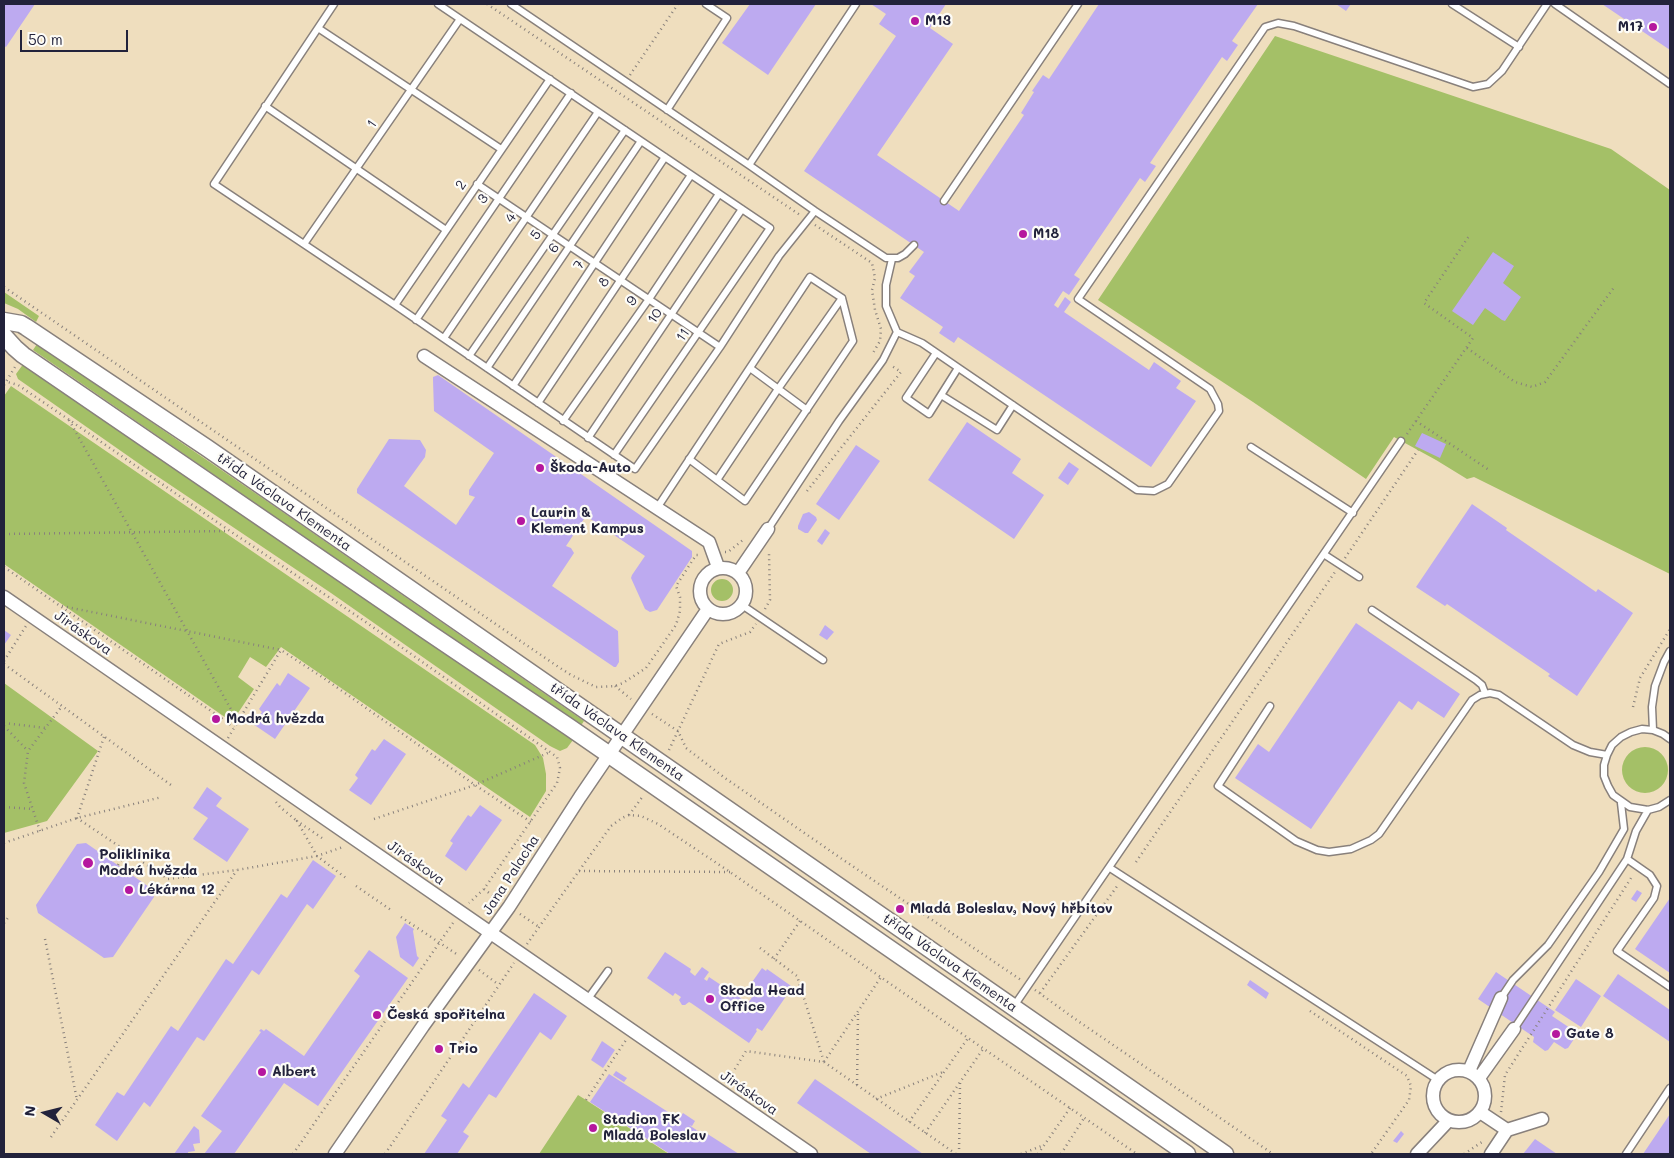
<!DOCTYPE html>
<meta charset="utf-8">
<style>
body{margin:0}
#map{position:relative;width:1674px;height:1158px;overflow:hidden;background:#efdebe;font-family:Mali,sans-serif}
canvas{display:block}
.frame{position:absolute;inset:0;border:5px solid #22223b;pointer-events:none}
.north{position:absolute;left:20px;top:1088px;width:50px;height:50px;-webkit-text-stroke:4px #fdfcf7;paint-order:stroke;rotate:278deg;font-size:14px;font-weight:700;line-height:20px;text-align:center;color:#22223b}
.north::after{content:'';display:block;margin:auto;width:18px;height:22px;background:#22223b;clip-path:polygon(50% 0,100% 100%,50% 72%,0 100%)}
.scale{position:absolute;left:20px;top:30px;width:108px;height:22px;box-sizing:border-box;border:2px solid #22223b;border-top:0;padding-left:6px;font-size:15px;line-height:18px;white-space:nowrap;color:#22223b;-webkit-text-stroke:4px #fdfcf7;paint-order:stroke}
</style>
<div id="map">
<canvas width="1674" height="1158"></canvas>
<div class="frame"></div>
<div class="north">N</div>
<div class="scale">50 m</div>
</div>
<script>
const context = document.querySelector('canvas').getContext('2d');
context.lineJoin = 'round';
function fill(path, color) {
  context.fillStyle = color;
  context.fill(path, 'evenodd');
}
function poly(rows) {
  const path = new Path2D();
  for (const r of rows) {
    if (r.length === 3) {
      path.moveTo(r[0] + r[2], r[1]);
      path.arc(r[0], r[1], r[2], 0, 2 * Math.PI);
      continue;
    }
    path.moveTo(r[0], r[1]);
    for (let i = 2; i < r.length; i += 2) path.lineTo(r[i], r[i + 1]);
  }
  return path;
}
function trace(path, color, width, dash) {
  context.strokeStyle = color;
  context.lineWidth = width;
  context.lineCap = dash ? 'butt' : 'round';
  context.setLineDash(dash || []);
  context.stroke(path);
}
function label(font, color, halo, rows, align = 'center') {
  context.font = font + ' Mali,sans-serif';
  context.lineWidth = 4.5;
  context.setLineDash([]);
  context.textBaseline = 'middle';
  context.strokeStyle = halo;
  context.fillStyle = color;
  for (const [text, x, y, turn = 0] of rows) {
    context.save();
    context.translate(x, y);
    context.rotate((+turn || 0) * Math.PI / 180);
    context.textAlign = isNaN(turn) ? turn : align;
    if (halo) context.strokeText(text, 0, 0);
    context.fillText(text, 0, 0);
    context.restore();
  }
}
const green = poly([
 [1275,36,1611,149,1670,190,1670,574,1474,477,1467,479,1436,460,1394,437,1366,479,1253,402,1098,300],
 [4,292,39,316,36,322,18,309,4,303],
 [37,344,274,506,584,721,580,727,33,350],
 [24,363,573,740,567,748,560,751,550,746,331,593,151,472,18,379,16,374],
 [11,386,535,745,543,758,546,774,546,791,530,817,281,647,266,667,250,657,238,677,254,689,232,722,4,564,4,396],
 [722,590,11],
 [4,683,98,751,47,821,4,833],
 [1645,770,23],
 [578,1095,586,1100,669,1154,539,1154]
]);
const building = poly([
 [4,4,35,4,6,47,4,46],
 [750,4,816,4,768,75,722,43],
 [871,4,946,4,930,28,953,44,877,155,959,211,1024,115,1021,113,1034,92,1032,91,1043,75,1049,79,1099,4,1258,4,1232,41,1238,45,1227,61,1222,57,1150,163,1156,166,1145,182,1140,178,1074,275,1080,279,1069,295,1063,291,1054,305,1058,308,1065,297,1071,302,1064,312,1149,370,1154,362,1181,381,1176,388,1196,401,1151,467,958,337,954,343,939,333,943,327,900,298,915,276,909,272,924,252,804,171,896,36,879,24,886,14],
 [1336,4,1351,4,1346,11],
 [1602,4,1670,4,1670,50],
 [1493,252,1514,266,1503,283,1521,297,1505,321,1502,320,1485,308,1473,325,1452,311],
 [438,375,692,551,692,557,657,610,650,612,645,609,631,578,632,575,645,556,586,516,566,546,571,548,574,553,552,586,618,631,619,662,616,667,614,667,357,493,357,489,389,439,420,440,426,450,425,457,404,486,456,525,475,497,469,495,469,490,494,453,434,411,433,380,433,377],
 [967,422,1021,459,1012,473,1044,495,1014,539,928,480],
 [1422,433,1446,444,1440,458,1415,446],
 [856,445,880,461,839,520,816,504],
 [1069,462,1079,469,1068,485,1058,478],
 [1472,504,1507,528,1506,530,1596,592,1598,589,1633,613,1577,696,1548,676,1550,674,1447,604,1445,606,1416,587],
 [809,512,816,517,817,520,808,533,805,533,798,529,798,526,803,514],
 [825,529,830,533,822,545,817,541],
 [1356,623,1460,694,1444,718,1418,701,1412,710,1399,701,1311,829,1235,778,1258,744,1269,752],
 [825,625,834,632,827,640,819,635],
 [4,630,11,635,4,645],
 [288,673,310,688,275,739,253,724,262,712,259,709,277,683,280,686],
 [384,739,406,754,371,805,349,790,358,778,355,775,372,749,375,751],
 [207,787,222,798,216,806,249,829,227,862,193,839,208,818,193,808],
 [480,805,502,820,466,871,445,856,453,843,450,841,468,815,471,817],
 [86,843,152,889,154,897,113,957,104,958,38,913,36,905,77,844],
 [313,860,336,876,313,909,307,904,259,975,252,970,204,1041,197,1037,150,1107,144,1102,117,1141,95,1125,117,1092,124,1096,171,1026,178,1031,226,959,233,964,281,894,287,898],
 [1637,890,1642,893,1636,902,1631,899],
 [1670,898,1670,973,1635,949],
 [405,923,414,929,413,931,417,956,419,958,413,967,400,957,396,937],
 [369,950,408,978,318,1106,284,1083,234,1154,204,1154,222,1131,201,1116,261,1032,259,1031,261,1029,264,1031,266,1029,304,1056,360,976,354,971],
 [665,952,691,969,690,972,695,976,702,967,709,972,704,979,707,981,709,977,748,1003,757,990,750,985,762,968,766,971,767,969,794,988,791,993,789,992,762,1031,757,1028,756,1030,757,1031,749,1043,691,1003,689,1002,685,1005,682,1005,679,1000,681,997,675,993,673,996,647,978],
 [1496,972,1555,1012,1552,1016,1576,1032,1576,1036,1568,1048,1565,1049,1554,1042,1548,1050,1545,1051,1533,1042,1534,1037,1478,999],
 [1618,974,1670,1010,1670,1042,1603,996],
 [1576,979,1601,996,1581,1027,1555,1010],
 [1250,980,1269,993,1266,999,1247,985],
 [534,993,567,1016,551,1040,540,1032,496,1098,489,1094,463,1132,469,1136,457,1154,424,1154,447,1120,441,1116,463,1083,469,1088],
 [602,1041,615,1050,603,1068,591,1060],
 [616,1071,627,1078,624,1082,613,1075],
 [609,1074,679,1119,683,1113,695,1121,692,1126,689,1125,704,1135,706,1133,739,1154,670,1154,590,1102],
 [815,1079,873,1119,923,1154,871,1154,797,1103],
 [1670,1114,1670,1154,1643,1154],
 [194,1126,199,1130,200,1143,193,1144,195,1151,188,1152,188,1154,174,1154],
 [1401,1131,1404,1134,1397,1143,1393,1141],
 [1535,1139,1557,1154,1523,1154]
]);
const path = poly([
 [487,4,800,215],
 [630,75,678,4],
 [815,225,872,263,875,278,872,290,875,310,881,329,880,341,873,353,875,354],
 [4,287,554,664,571,675,596,687,615,686,623,683,646,668,676,625,680,611,680,597,676,586,696,555,700,555],
 [1467,348,1515,382,1532,387,1545,382,1615,286],
 [4,381,18,385,68,419,230,531,360,618,557,757,560,768,557,783,484,889,469,903],
 [4,385,15,367],
 [69,420,238,722],
 [1416,421,1489,470],
 [1407,434,1473,338,1424,303,1469,236],
 [807,491,901,372,892,366],
 [4,534,229,531],
 [725,552,728,552,743,540],
 [1345,558,1418,450],
 [4,567,234,727],
 [62,606,281,650],
 [765,609,770,600,769,553],
 [4,661,26,626],
 [4,664,171,785],
 [615,686,631,699],
 [1633,707,1640,678,1670,629],
 [652,714,678,731,686,748,725,778,842,859,1021,980],
 [4,723,46,728],
 [4,726,28,751],
 [104,737,77,818,168,879,237,870,317,856,346,878],
 [228,738,281,650,328,681,475,785,531,822],
 [669,750,719,644,750,632,756,624],
 [276,802,280,807,297,821],
 [4,807,33,809],
 [629,815,643,796],
 [374,819,475,785,550,752],
 [40,831,24,783,28,751,62,706],
 [322,838,297,821,317,856,343,847],
 [4,843,77,818,162,797],
 [1136,862,1335,572],
 [118,865,127,851],
 [579,871,730,872],
 [356,886,391,910],
 [484,889,498,900],
 [520,914,539,927],
 [401,917,458,955],
 [4,923,10,915],
 [45,939,77,1100],
 [527,944,611,826,622,818,629,815,641,816,658,824,730,872,968,1038,1137,1154],
 [760,948,797,976,824,1062],
 [774,959,800,921],
 [479,970,499,985],
 [1035,990,1078,1021,1273,1154],
 [1040,993,1118,885],
 [1310,1011,1407,1076,1411,1086,1409,1100,1371,1154],
 [824,1062,881,977],
 [727,1082,746,1051,824,1062,956,1154],
 [857,1085,858,1014],
 [876,1099,943,1072],
 [586,1100,626,1040],
 [1501,1112,1505,1075,1633,875],
 [909,1122,968,1038],
 [925,1133,983,1049],
 [51,1137,237,870],
 [293,1154,453,923],
 [385,1154,514,963],
 [959,1154,960,1083],
 [1021,1154,1044,1145],
 [1038,1154,1070,1108],
 [1061,1154,1084,1118],
 [1464,1154,1482,1142]
]);
const service = poly([
 [334,4,214,184,395,305,635,469,720,347,779,256,815,211],
 [438,4,770,228,614,455],
 [511,4,749,165,815,211,886,258,898,258,905,254,914,245],
 [1452,4,1519,47],
 [1555,4,1670,84],
 [318,28,501,149],
 [265,106,446,230],
 [667,110,727,18,706,4],
 [749,165,856,4],
 [477,184,720,347],
 [944,201,1078,4],
 [304,244,460,19],
 [892,259,886,285,886,306,897,332,922,343,1137,490,1154,491,1168,484,1219,411,1218,404,1210,389,1078,299,1265,27,1278,23,1294,26,1473,87,1488,84,1502,71,1547,4],
 [395,305,550,79],
 [416,320,571,93],
 [444,338,598,112],
 [936,353,906,398,929,414,941,395],
 [469,356,625,130],
 [487,368,641,141],
 [750,368,807,410],
 [958,368,941,395,997,430,1013,405],
 [513,386,665,157],
 [538,403,691,175],
 [563,421,649,299,719,194],
 [588,438,742,209],
 [1251,447,1353,513],
 [717,480,778,389,842,298],
 [657,508,810,277,842,298,853,341,745,501,689,459],
 [768,529,839,421,883,360,897,332],
 [1325,555,1359,577],
 [742,605,823,660],
 [1372,610,1476,680,1482,685,1485,693],
 [1270,706,1218,786,1296,841,1317,850,1329,852,1351,849,1371,840,1379,834,1472,700,1480,695,1490,693,1499,695,1573,745,1590,752,1607,755],
 [1653,730,1652,707,1655,686,1664,662,1670,651],
 [1670,739,1663,734,1653,730,1642,729,1631,732,1621,737,1612,745,1607,755,1604,765,1604,776,1608,786,1613,795,1630,807,1648,810,1659,807,1670,800],
 [1627,859,1650,875,1657,886,1654,898,1617,951,1670,987],
 [1110,868,1438,1080],
 [1501,998,1513,980,1548,945,1599,872,1624,829,1621,803],
 [587,1000,608,971],
 [1014,1006,1401,441],
 [1514,1029,1627,859,1636,831,1648,810],
 [1626,1154,1670,1088]
]);
const minor = poly([
 [424,356,709,542,718,567],
 [723,591,23],
 [738,573,768,529],
 [4,597,811,1154],
 [1459,1096,26],
 [1469,1071,1501,998],
 [1479,1078,1514,1029],
 [1480,1112,1507,1130,1542,1119],
 [335,1154,423,1026,509,907,580,797,708,609],
 [1417,1154,1449,1120],
 [1491,1154,1507,1130]
]);
const tertiary = poly([
 [4,321,21,324,26,327,207,448,1225,1154],
 [4,336,15,348,23,355,425,630,569,727,1187,1154]
]);
const markers = [
 [915,21,5,"#b5179e"],
 [1653,27,5,"#b5179e"],
 [1023,234,5,"#b5179e"],
 [540,468,5,"#b5179e"],
 [521,521,5,"#b5179e"],
 [216,719,5,"#b5179e"],
 [88,863,6,"#b5179e"],
 [129,890,5,"#b5179e"],
 [900,909,5,"#b5179e"],
 [710,999,5,"#b5179e"],
 [377,1015,5,"#b5179e"],
 [1556,1034,5,"#b5179e"],
 [439,1049,5,"#b5179e"],
 [262,1072,5,"#b5179e"],
 [593,1128,5,"#b5179e"]
];
const poiNames = [
 ["M13",925,21],
 ["M17",1643,27,"right"],
 ["M18",1033,234],
 ["Škoda-Auto",550,468],
 ["Laurin &",531,513],
 ["Klement Kampus",531,529],
 ["Modrá hvězda",226,719],
 ["Poliklinika",99,855],
 ["Modrá hvězda",99,871],
 ["Lékárna 12",139,890],
 ["Mladá Boleslav, Nový hřbitov",910,909],
 ["Skoda Head",720,991],
 ["Office",720,1007],
 ["Česká spořitelna",387,1015],
 ["Gate 8",1566,1034],
 ["Trio",449,1049],
 ["Albert",272,1072],
 ["Stadion FK",603,1120],
 ["Mladá Boleslav",603,1136]
];
const streetNames = [
 ["1",372,124,-55],
 ["2",461,185,-56],
 ["3",483,199,-56],
 ["4",511,218,-56],
 ["5",536,235,-56],
 ["6",554,248,-55],
 ["7",579,265,-56],
 ["8",604,282,-56],
 ["9",632,301,-55],
 ["10",655,316,-56],
 ["11",683,335,-55],
 ["třída Václava Klementa",284,502,35],
 ["Jiráskova",83,633,35],
 ["třída Václava Klementa",617,732,35],
 ["Jiráskova",416,863,35],
 ["Jana Palacha",511,875,-57],
 ["třída Václava Klementa",950,963,35],
 ["Jiráskova",749,1093,35]
];
fill(green, '#a4c067');
fill(building, '#bdaaf0');
trace(service, '#88807c', 9);
trace(minor, '#88807c', 15);
trace(tertiary, '#88807c', 19);
trace(path, '#88807c', 2.5, [1, 4]);
trace(service, '#fff', 6);
trace(minor, '#fff', 12);
trace(tertiary, '#fff', 16);
for (const [x, y, r, color] of markers) {
  const dot = new Path2D();
  dot.arc(x, y, r, 0, 2 * Math.PI);
  context.fillStyle = color;
  context.fill(dot);
  trace(dot, '#fdfcf7', 2);
}
label('bold 14px', '#22223b', '#fdfcf7', poiNames, 'left');
label('14px', '#22223b', '#fdfcf7', streetNames);
</script>
